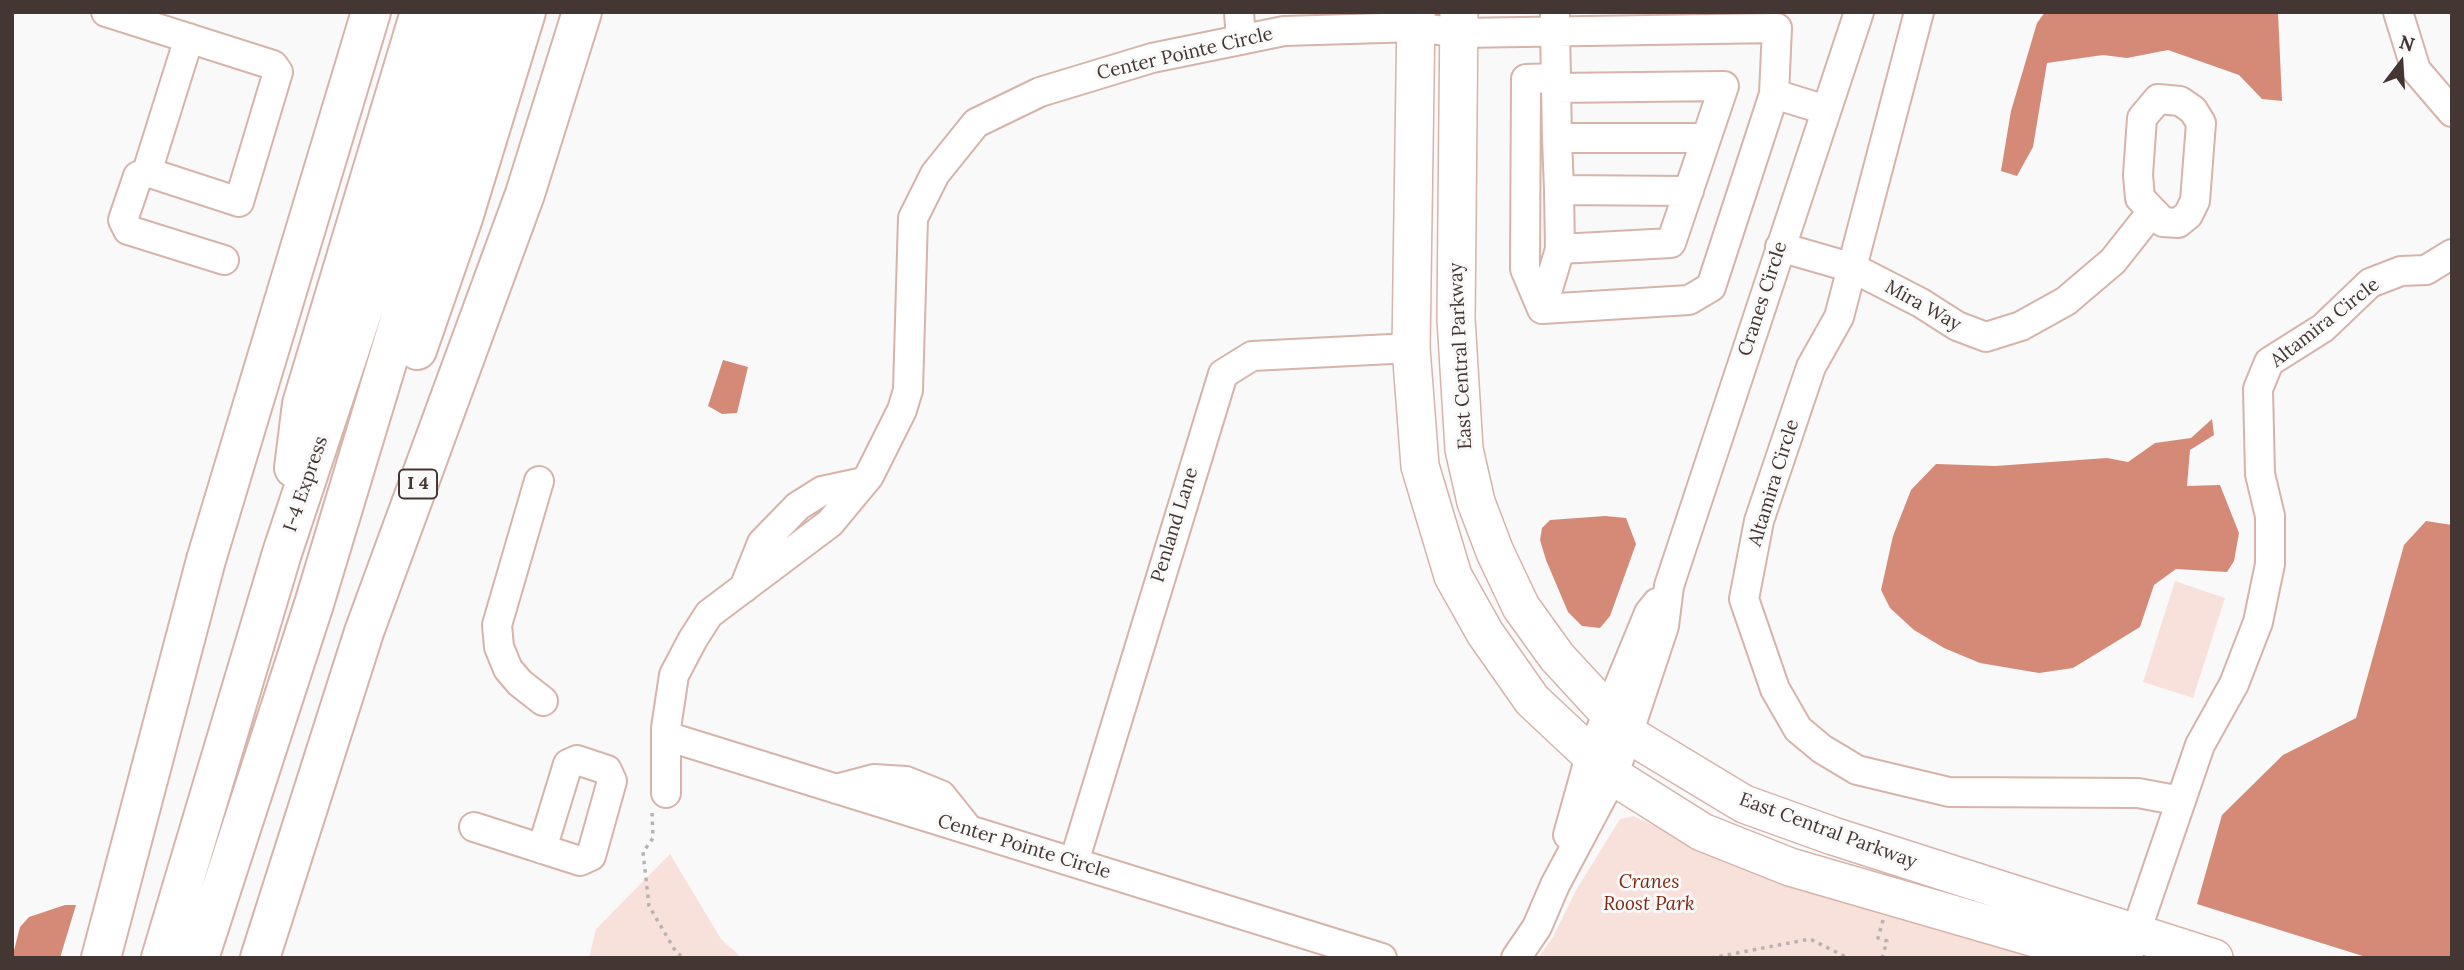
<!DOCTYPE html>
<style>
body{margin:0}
#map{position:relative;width:2464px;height:970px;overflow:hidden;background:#f9f9f9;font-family:Lora,serif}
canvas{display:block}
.frame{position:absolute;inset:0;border:14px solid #443632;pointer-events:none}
.north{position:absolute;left:2366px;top:28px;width:70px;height:70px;-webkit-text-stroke:5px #f9f9f9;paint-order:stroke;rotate:17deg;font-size:19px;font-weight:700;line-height:28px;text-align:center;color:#443632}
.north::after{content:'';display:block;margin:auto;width:24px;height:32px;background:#443632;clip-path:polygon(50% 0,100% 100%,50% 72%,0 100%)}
</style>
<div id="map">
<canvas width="2464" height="970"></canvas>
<div class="frame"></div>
<div class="north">N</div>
</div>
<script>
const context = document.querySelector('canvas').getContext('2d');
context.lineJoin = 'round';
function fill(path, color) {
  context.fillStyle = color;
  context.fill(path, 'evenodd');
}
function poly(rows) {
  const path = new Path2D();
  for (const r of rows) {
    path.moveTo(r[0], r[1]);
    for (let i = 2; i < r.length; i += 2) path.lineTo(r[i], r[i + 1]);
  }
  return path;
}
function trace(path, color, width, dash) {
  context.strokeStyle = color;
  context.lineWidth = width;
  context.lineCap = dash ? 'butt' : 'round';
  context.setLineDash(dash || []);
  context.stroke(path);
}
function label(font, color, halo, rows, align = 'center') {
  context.font = font + ' Lora,serif';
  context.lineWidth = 6;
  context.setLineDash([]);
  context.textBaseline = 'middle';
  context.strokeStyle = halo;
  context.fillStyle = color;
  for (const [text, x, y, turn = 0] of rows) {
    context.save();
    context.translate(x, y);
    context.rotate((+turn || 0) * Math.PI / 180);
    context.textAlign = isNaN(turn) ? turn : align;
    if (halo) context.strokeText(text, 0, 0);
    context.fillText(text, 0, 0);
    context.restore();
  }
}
const green = poly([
 [2175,581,2225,598,2193,698,2143,682],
 [1633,816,1733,860,2045,958,1538,958,1553,937,1576,890,1620,819],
 [670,854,721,939,742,958,589,958,596,929]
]);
const water = poly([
 [2045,12,2278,12,2282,101,2262,99,2239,75,2168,50,2127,58,2103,55,2047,63,2033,147,2017,176,2001,171,2011,111,2037,23],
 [723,360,748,367,737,413,722,414,708,406],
 [2212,419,2214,435,2190,450,2187,486,2220,485,2239,533,2234,561,2227,572,2176,569,2154,585,2140,627,2073,668,2039,673,1980,663,1944,648,1914,630,1890,608,1881,590,1893,536,1911,490,1936,464,1995,466,2107,458,2128,462,2155,443,2191,438],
 [1605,516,1626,518,1636,544,1610,616,1600,628,1582,626,1568,612,1546,560,1540,540,1542,528,1550,520],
 [2426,521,2452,525,2452,958,2369,958,2197,904,2222,815,2283,755,2356,718,2404,545],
 [65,905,76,905,60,958,12,958,20,927,29,917]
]);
const path = poly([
 [652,813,653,838,643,852,649,906,676,952,684,958],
 [1711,958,1810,939,1848,958],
 [1882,958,1887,941,1878,938,1883,920]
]);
const minor = poly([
 [106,12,273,65,278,72,239,202,147,172,138,176,123,220,128,230,224,260],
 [1239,12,1241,40],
 [1919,12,1839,317,1811,367,1759,521,1744,599,1775,689,1798,729,1822,749,1857,770,1949,792,2138,793,2181,801],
 [2398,12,2416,70,2452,112],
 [1555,15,1555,31,1556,78,1556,88,1557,138,1559,190,1560,249,1671,243,1724,86,1556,88],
 [2158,99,2180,101,2193,110,2201,123,2195,201,2188,215,2178,223,2163,222,2140,198,2138,175,2142,118,2158,99],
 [1557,138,1706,138],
 [147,172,189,38],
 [1559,190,1689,191],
 [1780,247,1853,268,1921,303,1957,326,1986,337,2021,326,2066,301,2113,261,2151,213],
 [1560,249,1542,309,1689,300,1711,287,1774,94],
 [1542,309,1525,269,1526,79,1556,78],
 [539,481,497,625,499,647,508,669,520,683,543,701],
 [744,588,762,543,798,506,822,491,864,482],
 [666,736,1382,958],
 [836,789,874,779,906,781,941,795,969,830],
 [666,793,666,728,674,675,693,639,709,614,830,523,869,476,902,410,908,390,913,218,935,174,976,123,1040,92,1152,58,1284,31,1416,27,1459,33,1777,28,1774,94,1826,110],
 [474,827,580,861,591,856,612,781,607,770,577,760,568,764,542,849],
 [1568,835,1590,756,1649,613,1657,603],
 [1074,862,1223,374,1252,356,1411,348],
 [1516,958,1537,927,1555,885,1613,776,1628,734,1664,626,1669,586,1859,12],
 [2127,958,2200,745,2234,684,2258,622,2270,564,2270,516,2260,474,2258,389,2269,362,2323,328,2370,283,2401,271,2426,270,2452,254]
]);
const major = poly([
 [1416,12,1411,348,1420,466,1453,576,1485,633,1532,700,1613,776,1702,832,1790,867,2104,958],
 [1459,12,1456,319,1464,449,1476,502,1495,552,1521,607,1557,657,1628,734,1744,804,1833,836,2214,958]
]);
const highway = poly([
 [417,350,463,218,526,12],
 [294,468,302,404,420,12],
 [101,958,206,560,371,12],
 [161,958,282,553,421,136,458,12],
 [199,958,314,604,493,12],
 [260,958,364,632,525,194,582,12]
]);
const shields = [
 [418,484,38]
];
const shieldNames = [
 ["I 4",418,484]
];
const streetNames = [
 ["Center Pointe Circle",1185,54,-13],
 ["Cranes Circle",1763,299,-72],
 ["Mira Way",1923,306,29],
 ["Altamira Circle",2325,323,-38],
 ["East Central Parkway",1461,356,-93],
 ["Altamira Circle",1774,483,-73],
 ["I-4 Express",306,484,-71],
 ["Penland Lane",1175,525,-73],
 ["East Central Parkway",1828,831,20],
 ["Center Pointe Circle",1024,847,17]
];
const parkNames = [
 ["Cranes",1649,883],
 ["Roost Park",1649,905]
];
fill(green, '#f8e1db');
fill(water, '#d48a76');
trace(minor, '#d7b3aa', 32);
trace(major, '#d7b3aa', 40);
trace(highway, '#d7b3aa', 42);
trace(path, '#b8b3b2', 3.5, [3.5, 5]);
trace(minor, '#fff', 28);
trace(major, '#fff', 37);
trace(highway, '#fff', 38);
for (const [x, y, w] of shields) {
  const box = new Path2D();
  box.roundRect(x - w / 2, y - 14.5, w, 29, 5);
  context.fillStyle = '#f9f9f9';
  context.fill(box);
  trace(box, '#443632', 2);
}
label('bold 18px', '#443632', null, shieldNames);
label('19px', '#443632', '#f9f9f9', streetNames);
label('italic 19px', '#812811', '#f9f9f9', parkNames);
</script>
